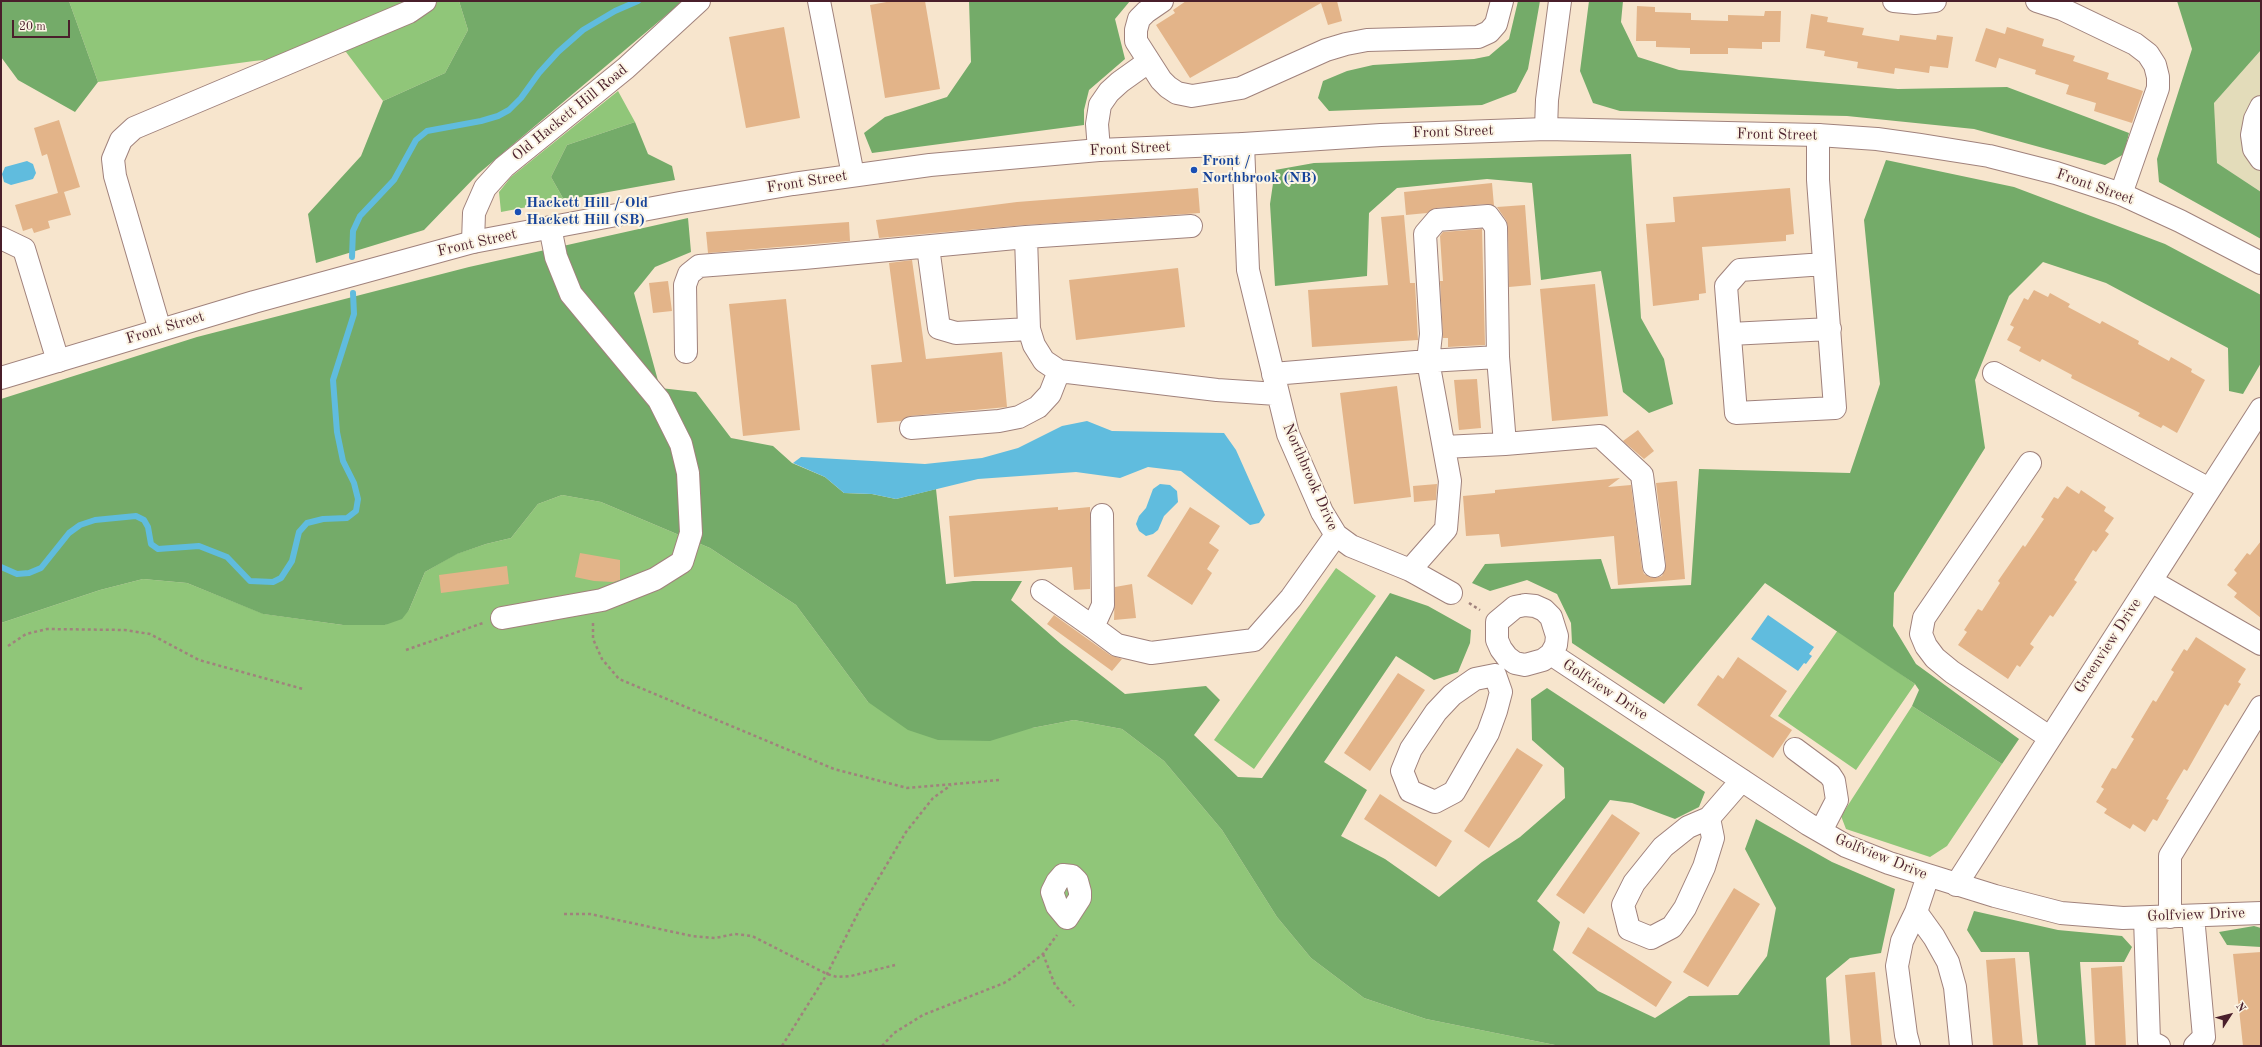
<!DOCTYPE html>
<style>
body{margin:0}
#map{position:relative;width:2262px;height:1047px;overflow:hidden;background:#f7e5cd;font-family:"Old Standard TT",serif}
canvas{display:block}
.frame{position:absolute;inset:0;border:2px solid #4a1f2b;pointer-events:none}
.north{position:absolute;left:2210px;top:995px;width:40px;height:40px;-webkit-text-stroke:3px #fcf5e5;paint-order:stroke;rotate:54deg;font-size:11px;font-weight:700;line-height:16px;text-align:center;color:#4a1f2b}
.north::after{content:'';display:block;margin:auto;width:14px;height:18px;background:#4a1f2b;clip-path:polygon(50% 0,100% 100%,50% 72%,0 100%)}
.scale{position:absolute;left:12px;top:20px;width:58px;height:18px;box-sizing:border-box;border:2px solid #4a1f2b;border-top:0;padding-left:5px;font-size:12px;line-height:14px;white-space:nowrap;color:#4a1f2b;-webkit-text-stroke:3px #fcf5e5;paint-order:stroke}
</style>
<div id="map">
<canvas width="2262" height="1047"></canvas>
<div class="frame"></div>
<div class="north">N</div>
<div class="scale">20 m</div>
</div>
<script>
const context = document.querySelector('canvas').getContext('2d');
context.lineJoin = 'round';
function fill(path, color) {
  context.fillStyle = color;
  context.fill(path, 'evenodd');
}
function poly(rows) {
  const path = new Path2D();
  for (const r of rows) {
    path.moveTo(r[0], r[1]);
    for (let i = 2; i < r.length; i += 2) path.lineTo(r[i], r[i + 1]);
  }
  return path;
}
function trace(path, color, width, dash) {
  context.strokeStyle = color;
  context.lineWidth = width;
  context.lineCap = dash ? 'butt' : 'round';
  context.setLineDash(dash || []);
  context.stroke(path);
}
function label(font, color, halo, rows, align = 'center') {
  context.font = font + ' "Old Standard TT",serif';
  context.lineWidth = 4;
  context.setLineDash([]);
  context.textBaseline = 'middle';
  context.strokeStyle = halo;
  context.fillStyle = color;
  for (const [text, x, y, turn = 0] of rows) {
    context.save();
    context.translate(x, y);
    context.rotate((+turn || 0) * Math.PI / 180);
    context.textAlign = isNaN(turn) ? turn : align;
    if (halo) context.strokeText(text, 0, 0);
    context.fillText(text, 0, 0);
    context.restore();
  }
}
const built = poly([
 [2261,50,2261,192,2217,163,2214,103]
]);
const green = poly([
 [69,1,459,1,468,30,445,73,383,101,346,52,254,61,98,82],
 [618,91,635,122,567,145,551,177,564,200,501,212,499,192,511,177],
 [562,495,601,502,710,548,796,605,868,702,1032,728,1074,720,1122,729,1164,761,1222,830,1277,917,1311,958,1364,998,1426,1019,1560,1046,1,1046,1,623,100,590,143,579,187,583,264,614,343,625,385,625,409,610,425,572,456,554,486,544,511,538,538,504],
 [1336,568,1376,596,1254,769,1214,740],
 [1838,630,1915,684,1856,770,1778,716],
 [1912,706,2002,764,1947,846,1930,857,1846,829,1841,816]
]);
const forest = poly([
 [1,1,69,1,98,82,75,112,18,80,1,57],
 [459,1,683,1,478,174,424,230,316,263,308,214,361,156,383,101,445,73,468,30],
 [969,1,1130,1,1115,19,1125,59,1089,90,1084,110,1084,125,872,153,864,133,885,117,947,97,971,62],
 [1518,1,1540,1,1528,69,1516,92,1482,105,1329,111,1318,98,1323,81,1347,71,1373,65,1474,59,1489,56,1509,39],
 [1589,1,1623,1,1621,22,1638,57,1679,70,1898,89,2007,87,2129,133,2124,154,2105,165,1974,129,1847,116,1620,111,1593,103,1580,71],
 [2177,1,2261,1,2261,50,2214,103,2217,163,2261,192,2261,239,2159,182,2157,159,2192,49],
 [635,122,648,154,672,166,675,180,564,200,551,177,567,145],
 [1631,154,1641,318,1664,359,1673,404,1649,413,1623,392,1601,271,1541,280,1532,183,1487,179,1397,188,1369,213,1367,276,1275,286,1270,204,1275,170,1314,163],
 [1886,160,2014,187,2165,244,2261,295,2261,363,2243,394,2229,391,2228,348,2106,283,2043,262,2009,296,1975,380,1985,448,1894,593,1893,626,1916,664,2019,739,2002,764,1912,706,1919,690,1915,684,1765,583,1664,704,1572,643,1571,623,1557,594,1527,580,1490,591,1472,583,1485,564,1601,559,1611,589,1691,585,1699,469,1850,473,1880,384,1864,220],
 [688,218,691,252,655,267,634,293,660,388,696,392,731,438,773,446,792,463,825,477,844,493,872,494,896,499,936,489,946,584,973,581,1022,581,1011,600,1061,644,1125,694,1206,686,1220,700,1194,735,1238,777,1262,778,1390,593,1428,606,1471,630,1470,643,1458,672,1434,680,1396,656,1324,762,1367,790,1341,836,1385,859,1439,897,1482,862,1520,837,1565,798,1564,768,1532,740,1531,699,1547,688,1705,792,1699,807,1675,819,1632,803,1610,800,1537,901,1560,922,1553,950,1598,991,1655,1018,1689,996,1738,995,1767,956,1776,908,1745,849,1756,819,1832,862,1895,889,1881,953,1850,958,1826,978,1830,1046,1560,1046,1426,1019,1364,998,1311,958,1277,917,1222,830,1164,761,1122,729,1074,720,1032,728,990,741,938,740,908,730,868,702,796,605,710,548,601,502,562,495,538,504,511,538,486,544,457,554,425,572,409,610,402,619,385,625,343,625,263,614,187,583,143,579,100,590,1,623,1,399,197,337,469,267],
 [1974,911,2058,930,2122,936,2132,947,2124,962,2080,962,2086,1046,2038,1046,2029,952,1981,952,1967,930],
 [2254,926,2261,928,2261,947,2227,945,2219,932]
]);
const water = poly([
 [27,161,33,164,36,173,33,179,11,185,4,182,2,174,5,167],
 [1087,421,1112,431,1224,433,1236,450,1265,515,1259,523,1250,525,1181,471,1148,467,1120,478,1076,472,978,479,896,499,872,494,844,493,825,477,793,463,801,457,925,464,982,458,1018,448,1062,426],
 [1160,484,1170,485,1177,491,1178,502,1164,516,1158,530,1153,534,1146,536,1139,531,1136,524,1139,516,1146,508,1153,489],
 [1768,615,1814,647,1809,654,1812,656,1806,664,1804,663,1798,671,1751,639]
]);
const stream = poly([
 [352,257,353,231,360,216,394,180,416,140,427,131,481,121,498,116,509,110,521,98,539,73,558,52,583,30,615,11,638,1],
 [1,567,17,574,29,573,41,568,69,533,80,525,95,520,136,516,144,520,148,527,151,544,158,549,199,546,227,557,250,581,273,582,281,578,292,561,299,532,307,523,323,519,347,518,356,511,358,499,354,483,343,461,337,432,333,380,354,314,353,293]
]);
const building = poly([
 [892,1,925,1,940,89,885,98,870,5],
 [1186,1,1337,1,1342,21,1328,25,1321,3,1190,78,1156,25,1175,13,1173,10],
 [1637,6,1655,7,1655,12,1691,13,1691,20,1728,21,1728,15,1764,16,1765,11,1781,11,1780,42,1762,42,1762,49,1728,48,1728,54,1690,54,1690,48,1656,47,1656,41,1636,41],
 [1811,14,1828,17,1827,22,1864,28,1862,35,1899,41,1900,35,1936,40,1937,35,1953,37,1948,68,1930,66,1929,73,1895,68,1894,74,1857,68,1858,62,1824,56,1825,51,1806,48],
 [784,27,800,118,746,128,729,37],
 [2007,27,2044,39,2042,46,2075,56,2073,61,2109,73,2107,79,2143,91,2132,123,2094,111,2096,103,2066,94,2069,85,2035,74,2036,70,1999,58,1996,68,1975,61,1986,28,2005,34],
 [59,120,80,187,64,192,71,215,48,221,50,228,34,233,32,228,23,231,15,205,58,193,47,154,42,156,34,128],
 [1492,183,1494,206,1487,204,1436,208,1427,213,1406,215,1404,192],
 [1198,188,1200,213,1025,225,879,238,876,220,1017,202],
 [1790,188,1794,234,1786,235,1786,241,1702,247,1706,293,1699,294,1699,300,1653,306,1646,224,1675,222,1673,197],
 [1525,205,1531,285,1509,287,1508,227,1506,220,1497,207],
 [1404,215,1410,283,1415,283,1418,340,1312,347,1308,290,1388,285,1381,217],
 [849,222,850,241,708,253,706,232],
 [1482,229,1485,345,1448,347,1448,338,1443,338,1440,281,1443,281,1440,236,1443,232],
 [912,260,926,359,1002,352,1007,407,910,416,901,421,877,423,871,365,902,362,889,263],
 [1178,268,1185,327,1076,340,1069,280],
 [668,281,672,311,653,313,649,283],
 [1595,284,1608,416,1552,421,1540,289],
 [2034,290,2048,297,2050,293,2070,304,2068,307,2100,324,2102,321,2139,341,2138,344,2169,361,2171,357,2192,369,2191,372,2205,380,2177,433,2163,425,2161,428,2138,416,2140,413,2071,378,2072,375,2042,359,2040,362,2019,351,2021,347,2007,340,2014,327,2010,325,2024,298,2028,300],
 [786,299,800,430,743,436,729,304],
 [1477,379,1481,428,1459,430,1454,380],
 [1397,386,1411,497,1354,504,1340,393],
 [1638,430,1654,451,1644,459,1623,441],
 [1620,478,1608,487,1631,485,1642,568,1644,574,1655,578,1662,576,1666,565,1656,483,1677,481,1685,579,1618,585,1614,536,1501,547,1499,534,1466,536,1463,496,1495,493,1495,490],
 [1437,484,1436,500,1414,502,1413,486],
 [2067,486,2079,494,2081,490,2106,507,2104,511,2114,518,2105,531,2109,534,2096,552,2093,550,2074,580,2077,582,2053,617,2050,615,2030,644,2034,647,2020,667,2017,665,2008,679,1958,645,1967,632,1964,630,1978,609,1982,611,2000,583,1998,581,2023,545,2025,547,2044,519,2041,517,2054,497,2058,499],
 [1058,507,1058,510,1090,507,1090,589,1074,590,1072,567,954,577,949,516],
 [1190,507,1220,526,1209,543,1219,550,1207,569,1212,573,1192,605,1147,576],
 [2261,541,2261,618,2234,597,2237,593,2227,585,2237,573,2234,570,2247,553,2250,555],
 [580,553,620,560,620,580,613,582,594,581,575,577],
 [507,566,509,584,441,593,439,575],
 [1132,584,1136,618,1114,620,1115,587],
 [1054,615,1110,655,1122,659,1112,671,1047,624],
 [2196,637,2246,669,2238,682,2241,684,2228,706,2225,704,2187,771,2184,769,2166,799,2169,800,2157,821,2153,819,2145,832,2133,824,2130,829,2104,813,2107,809,2096,802,2104,789,2101,787,2112,768,2116,769,2134,739,2131,737,2153,700,2156,702,2174,672,2171,670,2184,649,2187,651],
 [1738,657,1787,691,1770,716,1792,730,1773,758,1697,705,1718,675,1723,679],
 [1398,673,1425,690,1370,771,1344,753],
 [1517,748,1543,765,1489,848,1464,831],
 [1380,794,1452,841,1436,867,1364,819],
 [1612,814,1640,833,1584,914,1556,895],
 [1734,888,1760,904,1708,987,1683,972],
 [1588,927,1672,982,1656,1007,1572,953],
 [2261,952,2261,1046,2243,1046,2233,954],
 [2015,958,2023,1046,1993,1046,1986,960],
 [2122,966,2126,1046,2095,1046,2091,968],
 [1875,972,1882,1046,1851,1046,1845,975]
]);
const path = poly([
 [1469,603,1480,610],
 [593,623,593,639,602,659,619,679,834,769,907,788,1000,780],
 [8,646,26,634,47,629,125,630,150,634,199,660,303,689],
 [406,650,483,623],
 [564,914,590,914,692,936,715,938,735,934,752,936,827,974,837,977,851,976,895,965],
 [1043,954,1055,985,1074,1006],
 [782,1046,827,974,858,913,906,832,933,798,951,785],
 [882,1046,894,1033,923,1015,1004,983,1015,976,1043,954,1057,935]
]);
const minor = poly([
 [819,1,853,175],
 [1162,1,1146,12,1139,19,1136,30,1136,41,1161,80,1168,87,1177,93,1192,96,1241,88,1326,50,1346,44,1367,40,1478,37,1489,32,1496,24,1502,1],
 [1894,1,1915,3,1935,1],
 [2037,1,2062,9,2135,44,2148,54,2155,65,2158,77,2158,88,2121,194],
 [2261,107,2255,119,2252,135,2254,149,2261,159],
 [1546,129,1547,100,1560,1],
 [1818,135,1818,180,1835,408,1736,413,1726,286,1740,270,1824,264],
 [1243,144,1248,270,1288,434,1322,512,1336,535,1351,546,1410,570,1451,593],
 [1099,150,1097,124,1100,105,1109,92,1120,82,1148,62],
 [1191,226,1026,237,1029,329,1034,345,1044,361,1059,371,1217,390,1277,394],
 [1,238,24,249,58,361],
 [473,242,474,213,485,188,504,167,626,68,699,1],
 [928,247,939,328,956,333,1029,329],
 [160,330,115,176,113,159,121,140,134,128,409,12,425,1],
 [1730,334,1830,329],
 [686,352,685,285,689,274,699,266,804,258,1026,237],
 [1498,357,1428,361,1431,334,1425,234,1437,220,1488,216,1496,227,1498,357,1505,444,1600,436,1642,475,1654,566],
 [1994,373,2209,489],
 [1273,374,1428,361,1450,481,1446,529,1410,570],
 [911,428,999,421,1019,417,1038,407,1050,394,1059,371],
 [1444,447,1505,444],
 [2030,463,1924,618,1921,634,1926,646,1935,658,1952,672,2049,737],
 [1102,515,1103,605,1093,627,1117,645,1151,653,1254,640,1291,598,1336,535],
 [2151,581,2261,644],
 [1042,591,1093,627],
 [1525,605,1535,606,1544,610,1551,617,1557,636,1556,645,1551,654,1543,660,1525,665,1515,663,1507,657,1501,649,1497,640,1497,622,1515,607,1525,605],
 [502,618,602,600,655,579,682,562,691,533,688,473,681,444,659,400,571,294,556,257,550,227],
 [1551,654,1808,824,1846,846,1889,863,1995,896,2061,913,2123,918,2261,913],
 [1495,675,1501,692,1496,711,1488,733,1454,792,1435,802,1410,791,1402,771,1411,749,1436,712,1452,695,1475,679,1495,675],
 [1795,749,1830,775,1834,781,1837,800,1821,831],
 [1709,818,1713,838,1704,867,1685,908,1672,927,1651,938,1629,929,1623,905,1634,883,1663,847,1688,827,1709,818],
 [1709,818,1742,780],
 [1063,875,1072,876,1077,881,1080,892,1080,898,1067,918,1057,906,1052,892,1057,882,1063,875],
 [1956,885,2261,409],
 [1916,912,1928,876],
 [2193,916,2204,1037,2195,1046],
 [2170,917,2170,856,2261,707],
 [2145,918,2149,1041,2159,1046],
 [1909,1046,1906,1035,1897,966,1902,941,1916,912,1934,937,1948,962,1955,987,1961,1046]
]);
const major = poly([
 [1,378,254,302,473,242,680,203,793,184,930,165,1099,150,1243,144,1381,135,1546,129,1818,135,1877,139,1920,145,1989,156,2056,173,2121,194,2180,221,2261,263]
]);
const markers = [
 [1194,170,4,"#1a4fb4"],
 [518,212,4,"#1a4fb4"]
];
const streetNames = [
 ["Old Hackett Hill Road",570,113,-39],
 ["Front Street",1453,132,-2],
 ["Front Street",1777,135,1],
 ["Front Street",1130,149,-3],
 ["Front Street",807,182,-9],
 ["Front Street",2095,187,19],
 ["Front Street",477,243,-13],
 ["Front Street",165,328,-17],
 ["Northbrook Drive",1310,477,66],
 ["Greenview Drive",2108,646,-57],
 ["Golfview Drive",1605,690,33],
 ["Golfview Drive",1881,857,22],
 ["Golfview Drive",2196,915,-2]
];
const transitNames = [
 ["Front /",1202,161],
 ["Northbrook (NB)",1202,178],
 ["Hackett Hill / Old",526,203],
 ["Hackett Hill (SB)",526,220]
];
fill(built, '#e3dcba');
fill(green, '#90c679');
fill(forest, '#74ab69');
fill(water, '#60bcde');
trace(stream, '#60bcde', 6);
fill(building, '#e3b489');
trace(minor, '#a0827c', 24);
trace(major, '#a0827c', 24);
trace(path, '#a0827c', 2.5, [3, 3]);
trace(minor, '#fff', 22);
trace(major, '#fff', 22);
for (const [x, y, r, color] of markers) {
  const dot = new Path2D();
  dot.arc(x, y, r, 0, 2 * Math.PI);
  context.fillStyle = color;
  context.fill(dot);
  trace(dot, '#fcf5e5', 1.5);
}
label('15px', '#4a1f2b', '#fcf5e5', streetNames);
label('bold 15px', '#164399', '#fcf5e5', transitNames, 'left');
</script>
